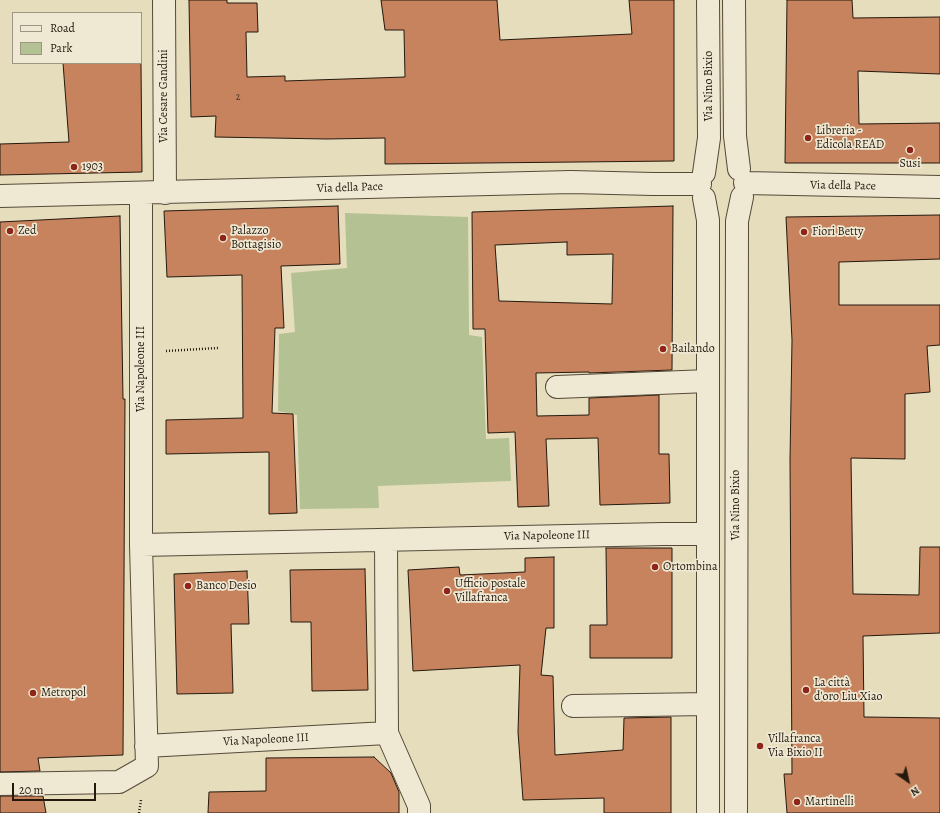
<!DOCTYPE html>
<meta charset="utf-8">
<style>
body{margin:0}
#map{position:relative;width:940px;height:813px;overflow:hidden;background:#e6ddbd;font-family:Alegreya,serif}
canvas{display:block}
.legend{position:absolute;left:12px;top:12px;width:130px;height:52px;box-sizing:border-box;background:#efe9d4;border:1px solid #9e9685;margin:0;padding:5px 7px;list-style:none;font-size:12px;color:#25190e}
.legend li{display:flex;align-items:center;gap:8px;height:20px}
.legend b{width:20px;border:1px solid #9e9685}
.north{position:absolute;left:888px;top:761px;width:40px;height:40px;-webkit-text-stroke:3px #efe9d4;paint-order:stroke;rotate:146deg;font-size:11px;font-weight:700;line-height:16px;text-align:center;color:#25190e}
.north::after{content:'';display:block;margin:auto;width:14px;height:18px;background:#25190e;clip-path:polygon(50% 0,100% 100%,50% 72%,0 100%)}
.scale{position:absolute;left:12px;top:783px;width:84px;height:18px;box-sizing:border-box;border:2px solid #25190e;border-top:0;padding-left:5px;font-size:12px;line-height:14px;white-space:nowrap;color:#25190e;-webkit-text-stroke:3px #efe9d4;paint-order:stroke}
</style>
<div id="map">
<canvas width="940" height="813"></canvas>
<ul class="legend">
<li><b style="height:5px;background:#efe9d4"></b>Road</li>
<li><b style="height:11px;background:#b4c192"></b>Park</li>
</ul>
<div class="north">N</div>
<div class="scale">20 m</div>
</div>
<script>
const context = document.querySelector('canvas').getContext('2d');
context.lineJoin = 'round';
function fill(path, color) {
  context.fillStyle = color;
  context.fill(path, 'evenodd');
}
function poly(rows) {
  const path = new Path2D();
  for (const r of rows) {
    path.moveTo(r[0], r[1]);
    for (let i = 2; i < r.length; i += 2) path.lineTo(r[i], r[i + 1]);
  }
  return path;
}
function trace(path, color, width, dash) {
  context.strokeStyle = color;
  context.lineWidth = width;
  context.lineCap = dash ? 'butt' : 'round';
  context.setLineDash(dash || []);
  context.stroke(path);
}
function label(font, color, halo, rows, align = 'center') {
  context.font = font + ' Alegreya,serif';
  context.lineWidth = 3.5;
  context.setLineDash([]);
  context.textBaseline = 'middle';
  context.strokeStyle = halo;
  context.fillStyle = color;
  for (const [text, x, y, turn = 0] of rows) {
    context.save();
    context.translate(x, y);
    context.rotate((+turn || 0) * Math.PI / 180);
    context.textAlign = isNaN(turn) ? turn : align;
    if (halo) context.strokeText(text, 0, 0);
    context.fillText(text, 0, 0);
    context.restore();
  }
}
const green = poly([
 [345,213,468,217,469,335,482,337,486,439,509,438,511,481,378,486,379,508,300,509,297,415,278,411,279,334,295,332,291,273,347,268]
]);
const building = poly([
 [189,0,227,0,227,3,257,3,258,32,246,32,247,77,285,76,285,81,405,77,404,30,385,30,381,0,497,0,500,40,632,34,629,0,674,0,674,161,385,164,385,138,327,139,215,137,216,116,191,117,189,0],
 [787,0,852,0,853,18,940,17,940,74,858,71,859,124,940,123,940,163,785,163,787,0],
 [63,63,141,63,142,172,0,175,0,144,69,142,63,63],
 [338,206,340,264,281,266,284,328,275,328,272,413,293,414,297,513,269,514,269,452,166,454,166,420,243,418,242,275,167,277,164,211,338,206],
 [673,206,672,370,589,373,589,372,536,373,537,416,589,415,589,398,659,395,659,454,669,454,670,503,600,505,598,438,546,439,549,506,518,507,515,432,488,433,485,329,473,329,472,212,673,206],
 [567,242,567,255,613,254,612,304,499,301,495,245,567,242],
 [940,215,940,259,839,262,839,305,940,305,940,345,927,346,930,392,905,394,905,459,851,458,853,594,919,595,920,547,940,547,940,633,863,636,864,717,940,718,940,813,787,813,784,774,792,774,790,460,792,340,786,217,940,215],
 [120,216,123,399,125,399,123,755,38,758,40,771,0,772,0,222,120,216],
 [606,548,672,548,672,658,590,658,590,625,607,625,606,548],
 [554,557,554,628,546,628,541,675,553,676,555,755,623,750,624,718,671,717,671,813,604,813,604,798,523,800,518,732,520,665,413,671,408,570,459,567,460,575,525,572,525,558,554,557],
 [365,569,368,690,312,691,311,622,291,622,290,570,365,569],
 [247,571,249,624,231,624,233,693,177,694,174,574,247,571],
 [374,757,391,773,399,792,399,813,208,813,209,792,266,791,266,758,374,757],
 [0,796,43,796,46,813,0,813,0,796]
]);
const path = poly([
 [166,351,218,348],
 [139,813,141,800]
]);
const minor = poly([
 [164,0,165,193],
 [734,0,735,136,739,169],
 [704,173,709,138,708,0],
 [745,183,940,187],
 [0,196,571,182,653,184,700,184],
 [704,198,708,220,708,813],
 [557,387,708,381],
 [141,545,663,534,708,534],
 [573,706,708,704],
 [387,733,419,806,419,813],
 [146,746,387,733,386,540],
 [0,784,119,782,147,766,141,545,141,194],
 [736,813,737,221,742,197]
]);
const markers = [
 [808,138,4,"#8f2418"],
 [910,150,4,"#8f2418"],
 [74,167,4,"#8f2418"],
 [10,231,4,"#8f2418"],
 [804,232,4,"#8f2418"],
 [223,238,4,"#8f2418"],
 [663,349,4,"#8f2418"],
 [655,567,4,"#8f2418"],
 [188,586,4,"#8f2418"],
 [447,591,4,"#8f2418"],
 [806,690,4,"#8f2418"],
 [33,693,4,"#8f2418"],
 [760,746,4,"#8f2418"],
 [797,802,4,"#8f2418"]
];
const numberNames = [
 ["2",238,98]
];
const streetNames = [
 ["Via Nino Bixio",709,86,-90],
 ["Via Cesare Gandini",164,96,-90],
 ["Via della Pace",843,186,1],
 ["Via della Pace",350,188,-2],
 ["Via Napoleone III",141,369,-90],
 ["Via Nino Bixio",736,505,-90],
 ["Via Napoleone III",547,536,-1],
 ["Via Napoleone III",266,740,-3]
];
const poiNames = [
 ["Libreria -",816,131],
 ["Edicola READ",816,145],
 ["Susi",910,164,"center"],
 ["1903",82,167],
 ["Zed",18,231],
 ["Palazzo",231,231],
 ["Bottagisio",231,245],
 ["Fiori Betty",812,232],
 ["Bailando",671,349],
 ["Ortombina",663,567],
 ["Ufficio postale",455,584],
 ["Villafranca",455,598],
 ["Banco Desio",196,586],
 ["La città",814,683],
 ["d'oro Liu Xiao",814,697],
 ["Metropol",41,693],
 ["Villafranca",768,739],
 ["Via Bixio II",768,753],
 ["Martinelli",805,802]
];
fill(green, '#b4c192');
fill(building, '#c7835d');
trace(building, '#25190e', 1);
trace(minor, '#554a3a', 24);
trace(path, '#25190e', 2.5, [1, 2]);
trace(minor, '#efe9d4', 22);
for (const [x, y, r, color] of markers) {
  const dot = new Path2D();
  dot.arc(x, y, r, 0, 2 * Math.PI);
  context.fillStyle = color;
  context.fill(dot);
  trace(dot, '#efe9d4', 1.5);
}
label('10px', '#4e3422', null, numberNames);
label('12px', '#25190e', '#efe9d4', streetNames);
label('12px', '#25190e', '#efe9d4', poiNames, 'left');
</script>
